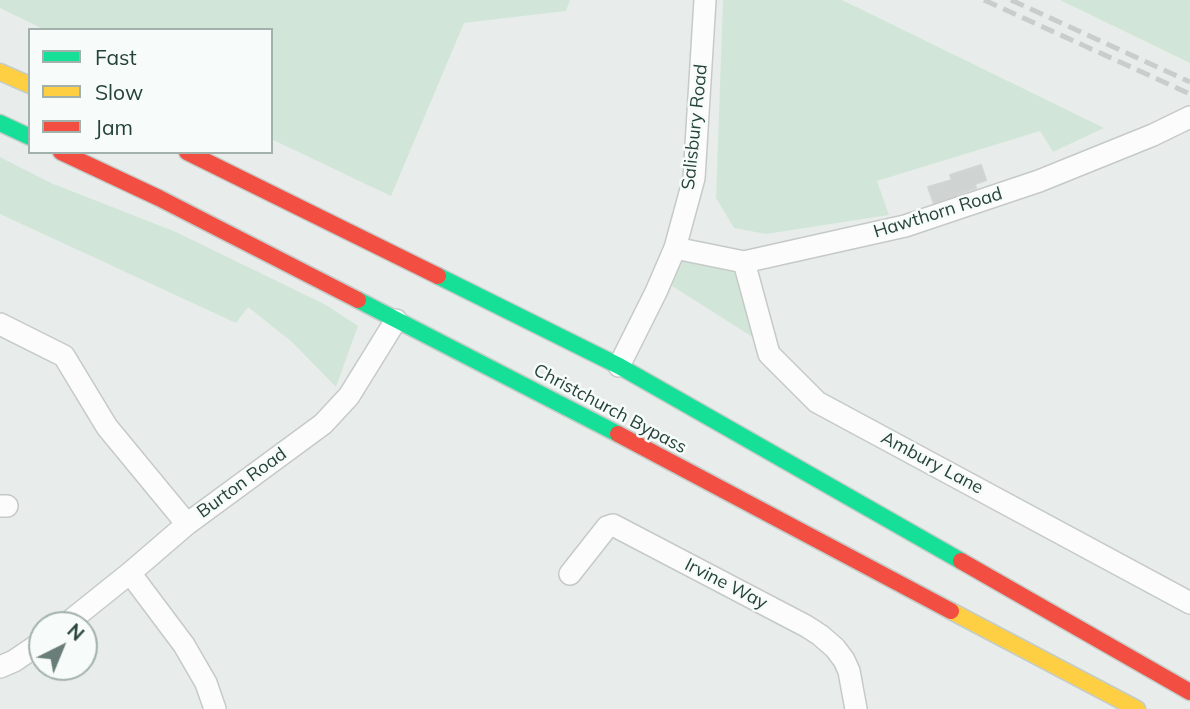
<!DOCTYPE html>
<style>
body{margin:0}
#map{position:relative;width:1190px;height:709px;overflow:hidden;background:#e8edeb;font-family:Mulish,sans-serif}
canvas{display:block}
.legend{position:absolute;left:28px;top:28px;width:245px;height:126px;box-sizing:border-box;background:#f7fbf9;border:2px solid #a3b1ad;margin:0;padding:9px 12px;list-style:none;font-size:21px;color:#24423a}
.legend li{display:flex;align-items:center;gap:14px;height:35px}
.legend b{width:35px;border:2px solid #a3b1ad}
.north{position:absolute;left:28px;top:611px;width:70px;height:70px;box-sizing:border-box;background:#f7fbf9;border:2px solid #a3b1ad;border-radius:50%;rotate:43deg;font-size:19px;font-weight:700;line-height:28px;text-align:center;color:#24423a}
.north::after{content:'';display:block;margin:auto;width:24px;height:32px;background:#697e78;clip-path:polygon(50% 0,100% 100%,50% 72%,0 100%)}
</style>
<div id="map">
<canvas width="1190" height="709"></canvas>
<ul class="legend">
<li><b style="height:9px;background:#16e098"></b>Fast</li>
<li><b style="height:9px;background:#ffcf43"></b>Slow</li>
<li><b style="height:9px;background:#f24e42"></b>Jam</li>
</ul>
<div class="north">N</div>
</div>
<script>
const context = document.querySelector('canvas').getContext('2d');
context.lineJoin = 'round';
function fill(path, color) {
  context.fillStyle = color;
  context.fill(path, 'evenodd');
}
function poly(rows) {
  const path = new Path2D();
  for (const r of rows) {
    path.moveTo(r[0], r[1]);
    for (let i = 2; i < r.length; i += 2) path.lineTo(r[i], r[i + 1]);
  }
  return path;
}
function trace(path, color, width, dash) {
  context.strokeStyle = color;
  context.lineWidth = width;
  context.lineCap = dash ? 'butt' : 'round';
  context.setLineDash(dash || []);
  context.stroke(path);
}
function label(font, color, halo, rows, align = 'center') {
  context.font = font + ' Mulish,sans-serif';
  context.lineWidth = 5;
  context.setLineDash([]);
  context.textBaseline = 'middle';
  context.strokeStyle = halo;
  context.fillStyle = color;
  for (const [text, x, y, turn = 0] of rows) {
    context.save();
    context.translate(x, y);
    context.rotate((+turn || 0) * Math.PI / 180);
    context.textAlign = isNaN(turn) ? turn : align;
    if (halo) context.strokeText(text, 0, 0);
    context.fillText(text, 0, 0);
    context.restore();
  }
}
const green = poly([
 [0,0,570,0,566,11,464,23,391,196,271,139,271,30,45,30,0,8],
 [723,0,842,0,1104,128,1053,152,1040,131,877,181,889,215,766,234,734,228,716,198],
 [1060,0,1190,0,1190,63],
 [0,157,51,183,176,232,326,305,358,326,336,387,292,342,248,307,236,323,0,214],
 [682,254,739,269,759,341,672,286]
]);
const building = poly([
 [981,165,986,180,975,184,976,188,958,194,959,196,934,204,928,187,952,180,950,175,981,165]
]);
const street = poly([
 [675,248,744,262,905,226,1039,181,1153,135,1190,117],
 [744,262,769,354,817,402,1190,603],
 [0,324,64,356,107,427,187,524],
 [619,366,656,292,675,248,694,178,705,0],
 [0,506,7,506],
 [130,573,184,645,206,683,215,709],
 [570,574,607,527,613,525,806,626,820,635,835,648,844,660,849,671,856,709],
 [65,625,130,573,187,524,323,424,349,396,396,320],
 [0,667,14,661,42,642]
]);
const fast = poly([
 [0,123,30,137],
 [438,276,619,366,961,561],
 [358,300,618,434]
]);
const slow = poly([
 [0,72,30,85],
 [951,611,1137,709]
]);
const jam = poly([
 [61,152,159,198,358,300],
 [187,152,438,276],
 [618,434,951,611],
 [961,561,1190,692]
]);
const rail = poly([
 [984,0,1190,94],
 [1011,0,1190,82]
]);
const streetNames = [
 ["Salisbury Road",695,127,-84],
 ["Hawthorn Road",938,213,-17],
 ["Christchurch Bypass",610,409,28],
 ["Ambury Lane",932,463,28],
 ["Burton Road",242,483,-36],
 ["Irvine Way",726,584,27]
];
fill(green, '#d1e6d8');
fill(building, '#cfd4d2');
trace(building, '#d1d6d4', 2);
trace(street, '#c5cac8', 24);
trace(fast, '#c3ccc9', 19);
trace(slow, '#c3ccc9', 19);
trace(jam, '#c3ccc9', 19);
trace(street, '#fcfcfc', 21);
trace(fast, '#16e098', 16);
trace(slow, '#ffcf43', 16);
trace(jam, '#f24e42', 16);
trace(rail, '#c9cdcc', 5, [14, 7]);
label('18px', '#24423a', '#f7fbf9', streetNames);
</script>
